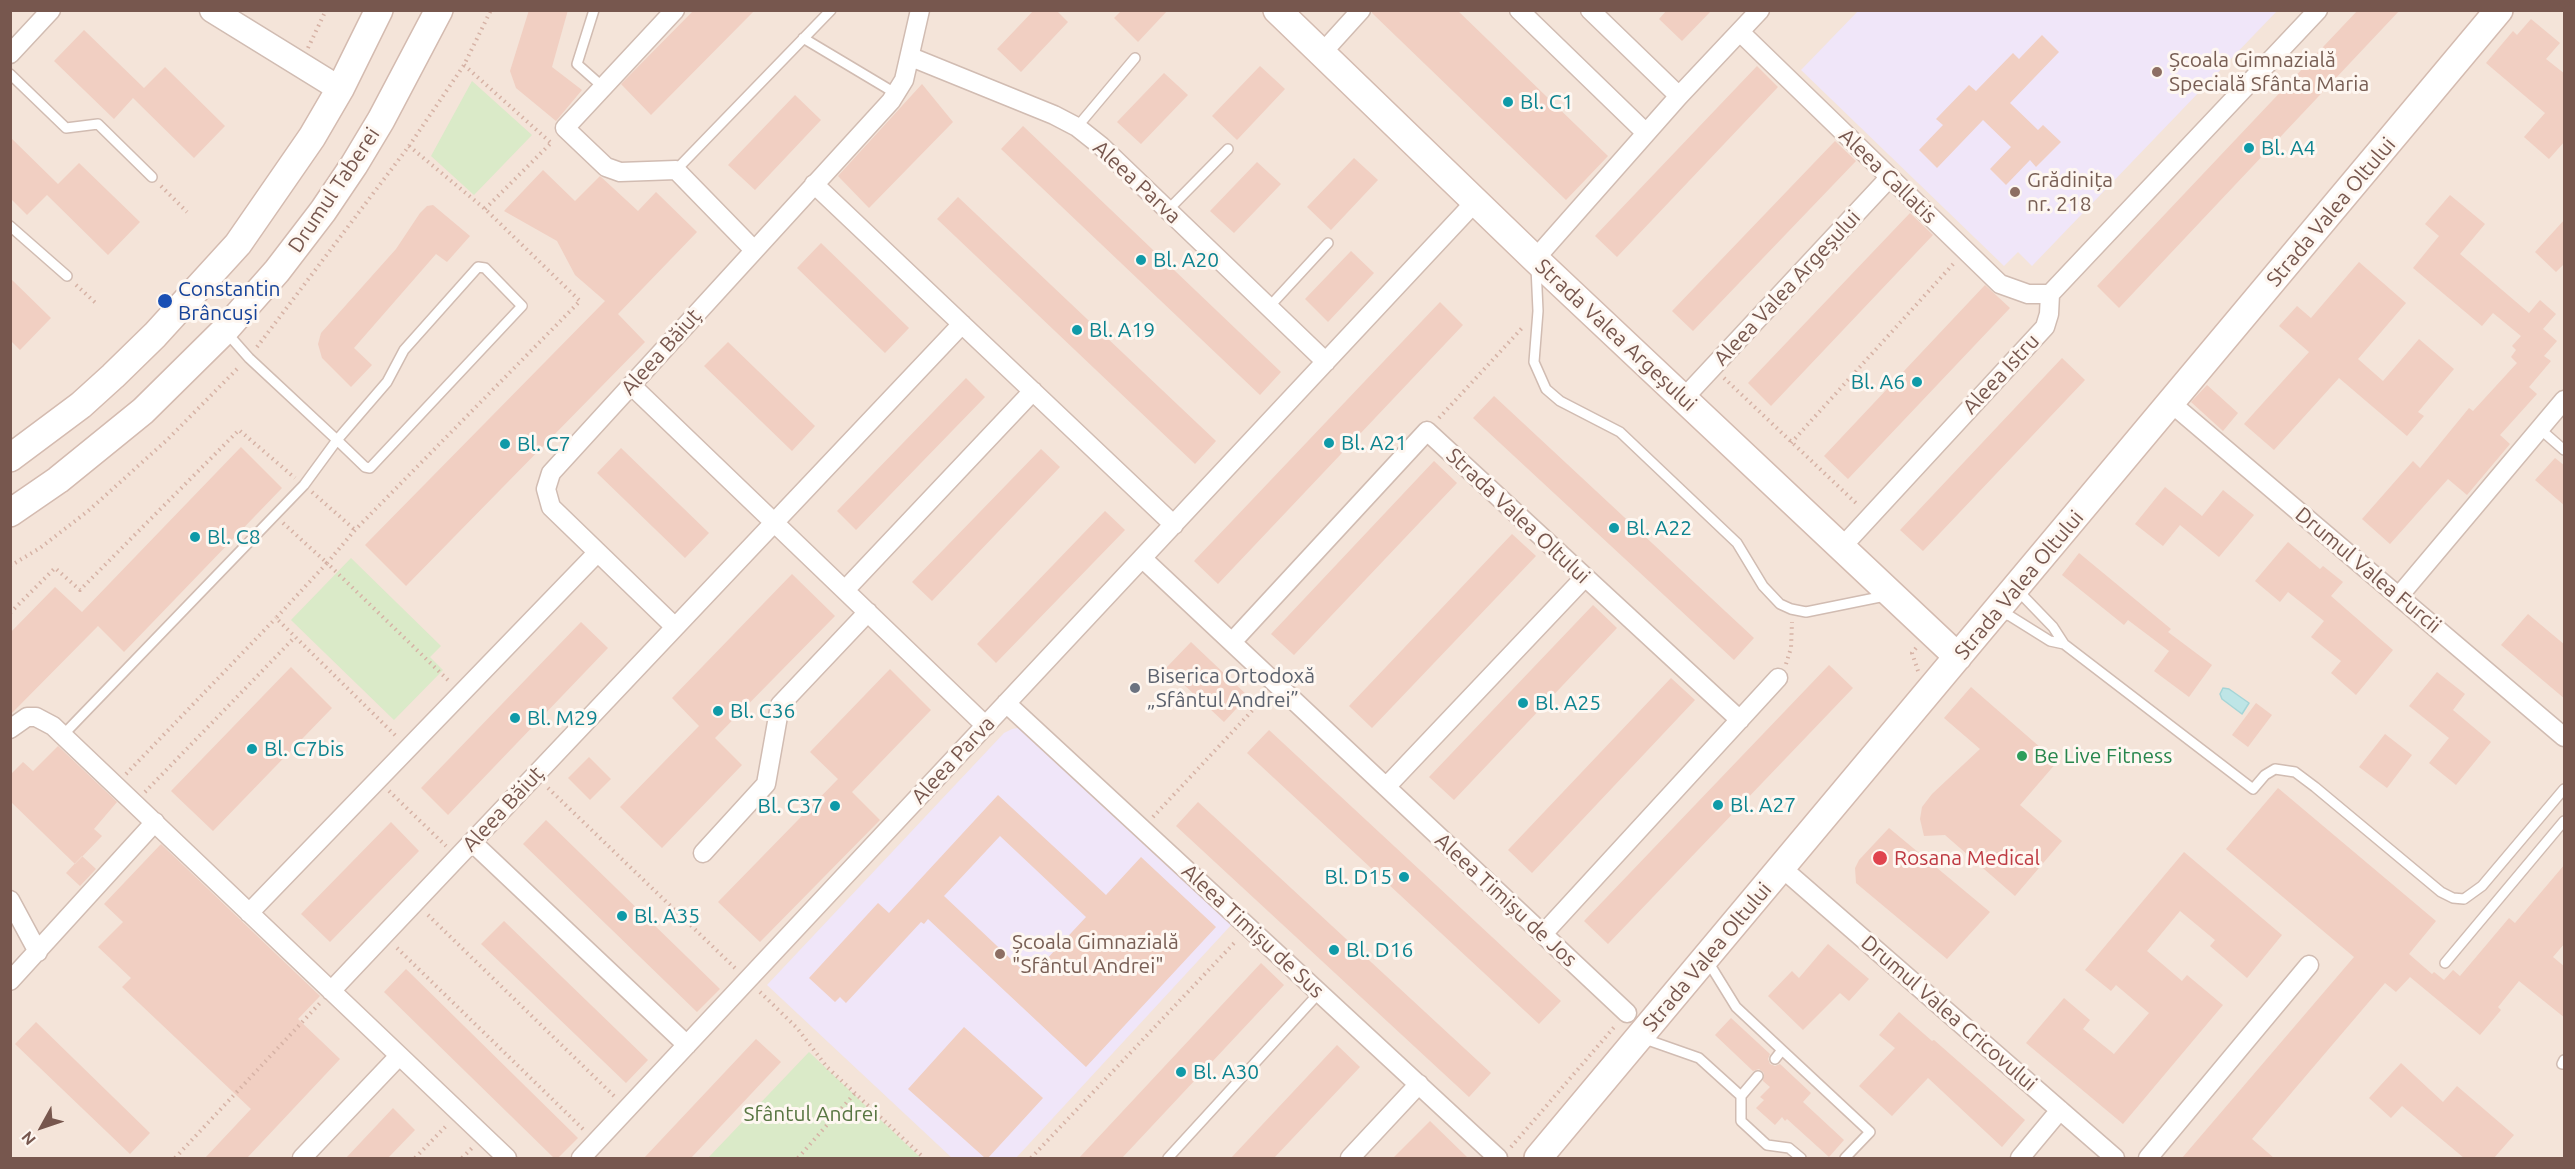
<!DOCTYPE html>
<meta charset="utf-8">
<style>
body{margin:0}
#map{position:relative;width:2575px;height:1169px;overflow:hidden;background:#fcf3ea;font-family:Ubuntu,sans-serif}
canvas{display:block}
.frame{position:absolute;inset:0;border:12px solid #77574e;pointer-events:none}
.north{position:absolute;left:12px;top:1097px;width:60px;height:60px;-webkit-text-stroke:4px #fef7f1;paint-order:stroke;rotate:230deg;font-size:16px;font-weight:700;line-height:24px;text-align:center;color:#77574e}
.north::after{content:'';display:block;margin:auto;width:21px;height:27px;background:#77574e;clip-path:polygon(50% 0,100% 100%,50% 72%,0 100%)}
</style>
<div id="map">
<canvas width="2575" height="1169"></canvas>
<div class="frame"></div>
<div class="north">N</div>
</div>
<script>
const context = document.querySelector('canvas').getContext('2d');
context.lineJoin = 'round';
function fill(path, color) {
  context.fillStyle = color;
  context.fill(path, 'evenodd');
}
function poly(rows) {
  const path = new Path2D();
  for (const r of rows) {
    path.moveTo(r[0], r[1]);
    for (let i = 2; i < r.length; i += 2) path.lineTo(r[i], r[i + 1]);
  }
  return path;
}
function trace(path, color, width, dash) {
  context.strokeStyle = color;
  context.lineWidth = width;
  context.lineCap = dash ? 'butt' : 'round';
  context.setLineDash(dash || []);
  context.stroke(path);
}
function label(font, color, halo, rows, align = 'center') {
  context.font = font + ' Ubuntu,sans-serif';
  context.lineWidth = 6;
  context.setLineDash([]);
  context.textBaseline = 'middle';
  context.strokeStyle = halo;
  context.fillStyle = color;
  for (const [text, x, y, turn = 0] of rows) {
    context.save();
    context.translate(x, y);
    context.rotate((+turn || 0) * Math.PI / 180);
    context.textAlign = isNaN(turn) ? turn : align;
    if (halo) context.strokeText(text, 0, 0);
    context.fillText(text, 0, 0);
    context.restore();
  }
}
const residential = poly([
 [11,11,2564,11,2564,1158,11,1158]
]);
const education = poly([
 [1858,11,2277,11,2032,266,2018,252,2004,266,1801,70],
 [1018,728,1026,731,1233,923,1016,1158,952,1158,767,985,1004,733,1012,729]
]);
const green = poly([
 [472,81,532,135,474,195,431,156],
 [351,558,441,646,430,657,443,670,394,720,291,620],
 [809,1052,921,1158,708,1158]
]);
const water = poly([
 [2223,688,2229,689,2249,703,2242,714,2222,699,2220,694,2223,688]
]);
const building = poly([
 [529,10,568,10,552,67,582,90,556,121,516,88,510,71],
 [694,10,755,10,651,115,621,84],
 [1034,10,1056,10,1068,22,1021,72,997,49],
 [1122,10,1168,10,1138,42,1114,18],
 [1372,10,1457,10,1608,156,1566,200,1372,13],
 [1667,10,1712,10,1682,41,1659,19],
 [2358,10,2400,10,2119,308,2097,286],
 [2531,19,2560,43,2546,59,2565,74,2565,141,2549,159,2524,137,2545,113,2486,63,2513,31,2517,35],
 [84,30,144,88,165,67,225,126,194,158,133,98,114,119,54,61],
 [2042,35,2059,52,2010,103,2038,130,2043,125,2061,142,2036,167,2030,160,2006,185,1990,169,2011,147,1983,120,1937,168,1919,150,1943,125,1936,119,1969,85,1976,91,2013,53,2019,59],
 [1260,66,1285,89,1237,140,1212,116],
 [1757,66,1778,87,1617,257,1595,236],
 [1164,73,1188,95,1141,144,1117,122],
 [922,84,953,122,869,208,838,176],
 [795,95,821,120,755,190,728,165],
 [1023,126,1281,372,1260,395,1001,149],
 [10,137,58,184,79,163,140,222,108,255,47,195,27,215,10,198],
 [1835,141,1856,161,1693,331,1672,311],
 [1354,158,1378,180,1331,230,1307,207],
 [1257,162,1281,184,1234,233,1210,211],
 [543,170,575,201,600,176,638,211,656,192,697,232,618,314,645,342,406,586,365,545,605,301,575,275,557,241,504,211],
 [2450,195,2485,224,2460,254,2529,313,2540,300,2556,314,2543,329,2557,341,2544,356,2551,361,2529,387,2537,394,2500,435,2510,444,2467,495,2448,479,2390,544,2362,519,2413,461,2420,468,2469,408,2473,411,2517,363,2511,357,2516,350,2512,346,2521,336,2493,313,2482,326,2413,268,2439,236,2425,224],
 [958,197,1216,441,1195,464,937,219],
 [433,205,470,236,447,262,436,254,354,348,372,365,351,387,322,358,318,344,321,333,396,249,420,213,427,206],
 [1910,213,1933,235,1771,406,1748,383],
 [2565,219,2565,263,2556,272,2535,252],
 [821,243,909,328,885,353,797,268],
 [1351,251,1374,273,1328,322,1305,299],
 [2359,262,2406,303,2358,359,2383,381,2419,339,2454,369,2418,412,2424,416,2407,436,2339,378,2274,450,2244,424,2309,352,2279,326,2297,306,2311,318],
 [10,278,51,318,20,350,10,340],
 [1985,285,2010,308,1848,479,1824,456],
 [1440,302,1463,325,1218,584,1194,561],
 [728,342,815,426,792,451,704,366],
 [2062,358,2085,380,1923,551,1900,530],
 [966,378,985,397,856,530,837,511],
 [2207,385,2238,413,2223,431,2191,402],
 [1494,396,1754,638,1734,660,1473,418],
 [241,447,282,488,124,652,98,626,10,715,10,633,55,587,82,612],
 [621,448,709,533,685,558,597,473],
 [1041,449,1060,467,932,601,912,582],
 [2555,458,2565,466,2565,506,2535,480],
 [1434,461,1457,483,1294,655,1271,634],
 [2165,487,2202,516,2223,490,2254,515,2219,557,2180,525,2163,546,2135,524],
 [1105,511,1125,530,996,663,977,644],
 [1512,534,1536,556,1372,728,1349,706],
 [2288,542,2320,569,2323,566,2343,582,2331,596,2393,650,2356,695,2331,673,2341,661,2311,637,2324,621,2288,592,2280,602,2255,581],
 [2079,553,2171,629,2168,632,2212,665,2189,697,2154,671,2169,651,2128,620,2124,625,2062,575],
 [792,574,835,616,715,738,742,765,662,848,620,807,699,726,672,698],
 [1593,605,1617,628,1454,800,1429,777],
 [2528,614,2565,645,2565,699,2501,645],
 [581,622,608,648,448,815,421,788],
 [1191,642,1248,696,1224,722,1166,668],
 [1829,665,1853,688,1608,944,1584,921],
 [291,667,332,708,213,831,171,791],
 [890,669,931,710,852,792,880,820,760,942,718,902,838,779,810,752],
 [2437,672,2465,694,2453,710,2491,742,2456,785,2429,763,2449,738,2409,706],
 [1671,678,1695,700,1532,873,1508,850],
 [1971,687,2057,762,2020,805,2062,841,2015,896,1945,835,1924,836,1920,819,1922,807,1932,794,1980,749,1944,718],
 [2256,703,2272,715,2248,747,2232,735],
 [1269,730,1561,1001,1539,1024,1247,753],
 [2385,734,2412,755,2387,788,2359,767],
 [58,746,117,802,94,829,102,836,75,864,10,801,10,775,23,762,33,771],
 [589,757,611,779,590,800,568,778],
 [2278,788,2436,921,2409,954,2432,974,2434,972,2444,980,2453,970,2460,976,2509,918,2515,923,2565,864,2565,943,2553,957,2565,967,2565,1018,2519,981,2498,1007,2501,1010,2480,1035,2410,977,2396,992,2385,983,2252,1139,2274,1158,2182,1158,2354,957,2226,849],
 [998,795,1106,895,1141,857,1216,927,1086,1067,928,919,924,924,921,922,846,1003,840,997,835,1002,809,978,878,903,889,913],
 [1000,836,1086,917,1030,977,944,896],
 [1198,802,1491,1073,1469,1097,1176,826],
 [546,820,720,989,697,1012,523,844],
 [391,822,419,851,330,942,301,914],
 [1889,828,1990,912,1947,959,1856,883,1855,868,1859,860],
 [161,844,320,996,298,1019,340,1059,247,1158,205,1158,251,1109,122,987,131,978,98,947,123,922,104,904],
 [2184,852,2282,935,2247,978,2210,946,2215,940,2180,911,2147,951,2182,981,2187,975,2223,1005,2123,1124,2026,1043,2064,998,2090,1020,2083,1029,2114,1054,2149,1013,2116,985,2111,991,2085,970],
 [82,856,96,869,80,886,66,873],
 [504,921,648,1060,626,1083,481,944],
 [1828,944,1869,979,1849,1001,1840,993,1803,1030,1768,996,1792,971,1799,978],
 [1261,963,1284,985,1122,1158,1079,1158],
 [406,969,578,1138,558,1158,554,1158,384,992],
 [1899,1012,1932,1041,1934,1040,2025,1120,2002,1147,1928,1078,1892,1116,1859,1086,1895,1048,1879,1035],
 [1731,1018,1770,1054,1768,1059,1770,1064,1775,1066,1780,1064,1811,1093,1803,1102,1844,1140,1829,1157,1787,1119,1785,1121,1782,1117,1775,1125,1756,1108,1764,1100,1760,1097,1770,1087,1763,1081,1764,1073,1759,1069,1753,1071,1715,1035],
 [36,1022,150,1133,130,1154,15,1044],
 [964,1027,1043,1098,988,1158,985,1158,908,1089],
 [756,1039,781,1062,691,1158,644,1158],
 [1337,1045,1360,1067,1274,1158,1231,1158],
 [2401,1063,2443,1102,2457,1086,2514,1135,2494,1158,2464,1158,2402,1106,2391,1118,2369,1098],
 [393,1108,415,1130,388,1158,346,1158],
 [1430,1121,1468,1158,1393,1158]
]);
const path = poly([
 [308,48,326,10],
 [464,65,551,143],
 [409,146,485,209,580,301,355,530,327,563,450,682],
 [161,186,187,212],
 [485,209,552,142],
 [76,285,98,305],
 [257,347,409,146,464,65,491,10],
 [1724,378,1858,505],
 [1439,418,1523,327],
 [1791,443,1955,262],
 [312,492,355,530],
 [283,523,327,563,276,618,397,737],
 [10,566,40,548,88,511,167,440,240,366],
 [10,613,55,568,80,590,239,430,295,478],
 [1916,648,1912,653,1918,671],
 [1786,664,1791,648,1792,622],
 [126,774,276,618],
 [548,788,735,968],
 [389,791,446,846],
 [145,792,295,637],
 [1153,817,1264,698],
 [428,915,614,1096],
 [397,948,583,1129],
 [760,992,797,1028,827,1067,924,1158],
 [1511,1147,1616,1025],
 [175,1158,320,1003],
 [415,1158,448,1124],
 [462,1158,472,1148],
 [798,1158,855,1093],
 [1031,1158,1236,941]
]);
const service = poly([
 [594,10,577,64,604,88],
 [803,38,895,93],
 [10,74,66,128,98,124,152,177],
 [1077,127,1135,58],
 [676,170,831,10],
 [1167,211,1228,149],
 [10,226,67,276],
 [1536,267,1538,311,1534,362,1546,389,1560,401,1620,432,1737,543,1763,586,1780,604,1791,609,1806,612,1885,596],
 [1269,307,1328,243],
 [2540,429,2564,450],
 [2019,589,2025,598,2053,627,2064,644,2253,789,2265,775,2275,769,2295,772,2315,787,2441,892,2453,898,2464,899,2482,886,2564,789],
 [2000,613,2010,616,2050,641,2064,644],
 [63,735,304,485,337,440,387,382,404,350,478,267,485,268,522,306,370,468,365,467,337,440,249,358,226,332],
 [1707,960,1736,1007,1782,1050,1775,1059],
 [2445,963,2564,821],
 [1642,1038,1699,1058,1741,1096,1758,1076],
 [1782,1050,1870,1132,1845,1158],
 [2562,1064,2564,1060],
 [1741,1096,1741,1121,1767,1145,1789,1148,1801,1158],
 [1168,1158,1319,993]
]);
const minor = poly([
 [675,10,565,128,606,167,620,172,676,170,754,250],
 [1519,10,1646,133],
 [1590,10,1679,96],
 [1740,32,2000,284,2028,294,2050,294],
 [1322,53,1361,10],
 [10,54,51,10],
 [911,57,1054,115,1077,127,1101,146,1326,362],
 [814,184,1174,525],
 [1535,259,1679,96,1760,10],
 [631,385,986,726],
 [1683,399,1890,177],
 [2171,403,2564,737],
 [1841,548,2045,327,2049,314,2050,294,2318,10],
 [1142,558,1627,1013],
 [845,590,1033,391],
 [2399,596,2564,400],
 [674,626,551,507,546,489,551,473,891,101,904,80,920,10],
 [1232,642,1427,431,1740,720],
 [1006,703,1498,1158],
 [10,729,27,717,36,717,53,726,507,1158],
 [1386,787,1585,577],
 [472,842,687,1045],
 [703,853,766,784,780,705,868,612],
 [1782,868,2115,1158],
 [10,900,38,952],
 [249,913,597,553],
 [1543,934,1778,678],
 [10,981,155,822],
 [331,991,962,324],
 [302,1158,399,1056],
 [581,1158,1475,202],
 [1350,1158,1419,1084],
 [2020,1158,2060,1110],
 [2148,1158,2309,965]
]);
const tertiary = poly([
 [212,10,340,89]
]);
const secondary = poly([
 [1277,10,1535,259,1958,657],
 [10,458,81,405,113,376,155,335,238,244,312,137,340,89,379,10],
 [10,513,58,480,143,411,224,331,277,271,323,211,354,165,381,120,439,10],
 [1538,1158,2499,10]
]);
const markers = [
 [2157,72,6,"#8d6e63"],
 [1508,102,6,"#0f9aa8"],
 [2249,148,6,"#0f9aa8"],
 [2015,192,6,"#8d6e63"],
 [1141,260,6,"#0f9aa8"],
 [165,301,8,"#1a4fb4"],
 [1077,330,6,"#0f9aa8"],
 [1917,382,6,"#0f9aa8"],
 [1329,443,6,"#0f9aa8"],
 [505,444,6,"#0f9aa8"],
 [1614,528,6,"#0f9aa8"],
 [195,537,6,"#0f9aa8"],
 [1135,688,6,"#6b7280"],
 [1523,703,6,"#0f9aa8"],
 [718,711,6,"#0f9aa8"],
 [515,718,6,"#0f9aa8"],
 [252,749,6,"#0f9aa8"],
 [2022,756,6,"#2e9e5b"],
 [1718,805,6,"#0f9aa8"],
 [835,806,6,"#0f9aa8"],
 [1880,858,8,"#e0444e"],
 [1404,877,6,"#0f9aa8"],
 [622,916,6,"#0f9aa8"],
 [1334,950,6,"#0f9aa8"],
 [1000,954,6,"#8d6e63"],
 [1181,1072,6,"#0f9aa8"]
];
const educationNames = [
 ["Școala Gimnazială",2169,60],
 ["Specială Sfânta Maria",2169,84],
 ["Grădinița",2027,180],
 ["nr. 218",2027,204],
 ["Școala Gimnazială",1012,942],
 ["\"Sfântul Andrei\"",1012,966]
];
const cultureNames = [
 ["Bl. C1",1520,102],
 ["Bl. A4",2261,148],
 ["Bl. A20",1153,260],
 ["Bl. A19",1089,330],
 ["Bl. A6",1905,382,"right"],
 ["Bl. A21",1341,443],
 ["Bl. C7",517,444],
 ["Bl. A22",1626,528],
 ["Bl. C8",207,537],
 ["Bl. A25",1535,703],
 ["Bl. C36",730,711],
 ["Bl. M29",527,718],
 ["Bl. C7bis",264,749],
 ["Bl. A27",1730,805],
 ["Bl. C37",823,806,"right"],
 ["Bl. D15",1392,877,"right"],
 ["Bl. A35",634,916],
 ["Bl. D16",1346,950],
 ["Bl. A30",1193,1072]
];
const streetNames = [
 ["Aleea Callatis",1888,176,44],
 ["Aleea Parva",1137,182,43],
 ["Drumul Taberei",334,190,-56],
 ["Strada Valea Oltului",2331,212,-50],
 ["Aleea Valea Argeșului",1787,288,-47],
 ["Strada Valea Argeșului",1616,335,43],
 ["Aleea Băiuț",661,352,-48],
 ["Aleea Istru",2001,374,-47],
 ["Strada Valea Oltului",1518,516,43],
 ["Drumul Valea Furcii",2368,570,40],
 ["Strada Valea Oltului",2019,585,-50],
 ["Aleea Parva",953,760,-47],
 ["Aleea Băiuț",503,809,-47],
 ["Aleea Timișu de Jos",1506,900,43],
 ["Aleea Timișu de Sus",1253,931,43],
 ["Strada Valea Oltului",1707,957,-50],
 ["Drumul Valea Cricovului",1949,1013,41]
];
const transitNames = [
 ["Constantin",178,289],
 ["Brâncuși",178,313]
];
const worshipNames = [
 ["Biserica Ortodoxă",1147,676],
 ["„Sfântul Andrei”",1147,700]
];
const leisureNames = [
 ["Be Live Fitness",2034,756]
];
const healthNames = [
 ["Rosana Medical",1894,858]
];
const parkNames = [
 ["Sfântul Andrei",811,1114]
];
fill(residential, '#f4e4d9');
fill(education, '#f0e6f9');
fill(green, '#daeac8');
fill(water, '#bee5e6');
trace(water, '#a5d5d7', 1.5);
fill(building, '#f1cfc2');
trace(service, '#d1bcb2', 12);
trace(minor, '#d1bcb2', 21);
trace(tertiary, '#d1bcb2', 27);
trace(secondary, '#d4bbb0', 30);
trace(path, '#d6b2a5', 4, [1.5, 4.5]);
trace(service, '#fff', 9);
trace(minor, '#fff', 18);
trace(tertiary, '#fff', 24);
trace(secondary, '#fff', 27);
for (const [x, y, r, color] of markers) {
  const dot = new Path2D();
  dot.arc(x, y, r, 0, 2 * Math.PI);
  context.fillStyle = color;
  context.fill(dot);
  trace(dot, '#fef7f1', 2);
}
label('21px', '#785e54', '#fef7f1', educationNames, 'left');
label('21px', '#0d838f', '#fef7f1', cultureNames, 'left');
label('21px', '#77574e', '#fef7f1', streetNames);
label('21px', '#164399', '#fef7f1', transitNames, 'left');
label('21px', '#5b616d', '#fef7f1', worshipNames, 'left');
label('21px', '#27864d', '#fef7f1', leisureNames, 'left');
label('21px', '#be3a42', '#fef7f1', healthNames, 'left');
label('21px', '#587642', '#fef7f1', parkNames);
</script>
